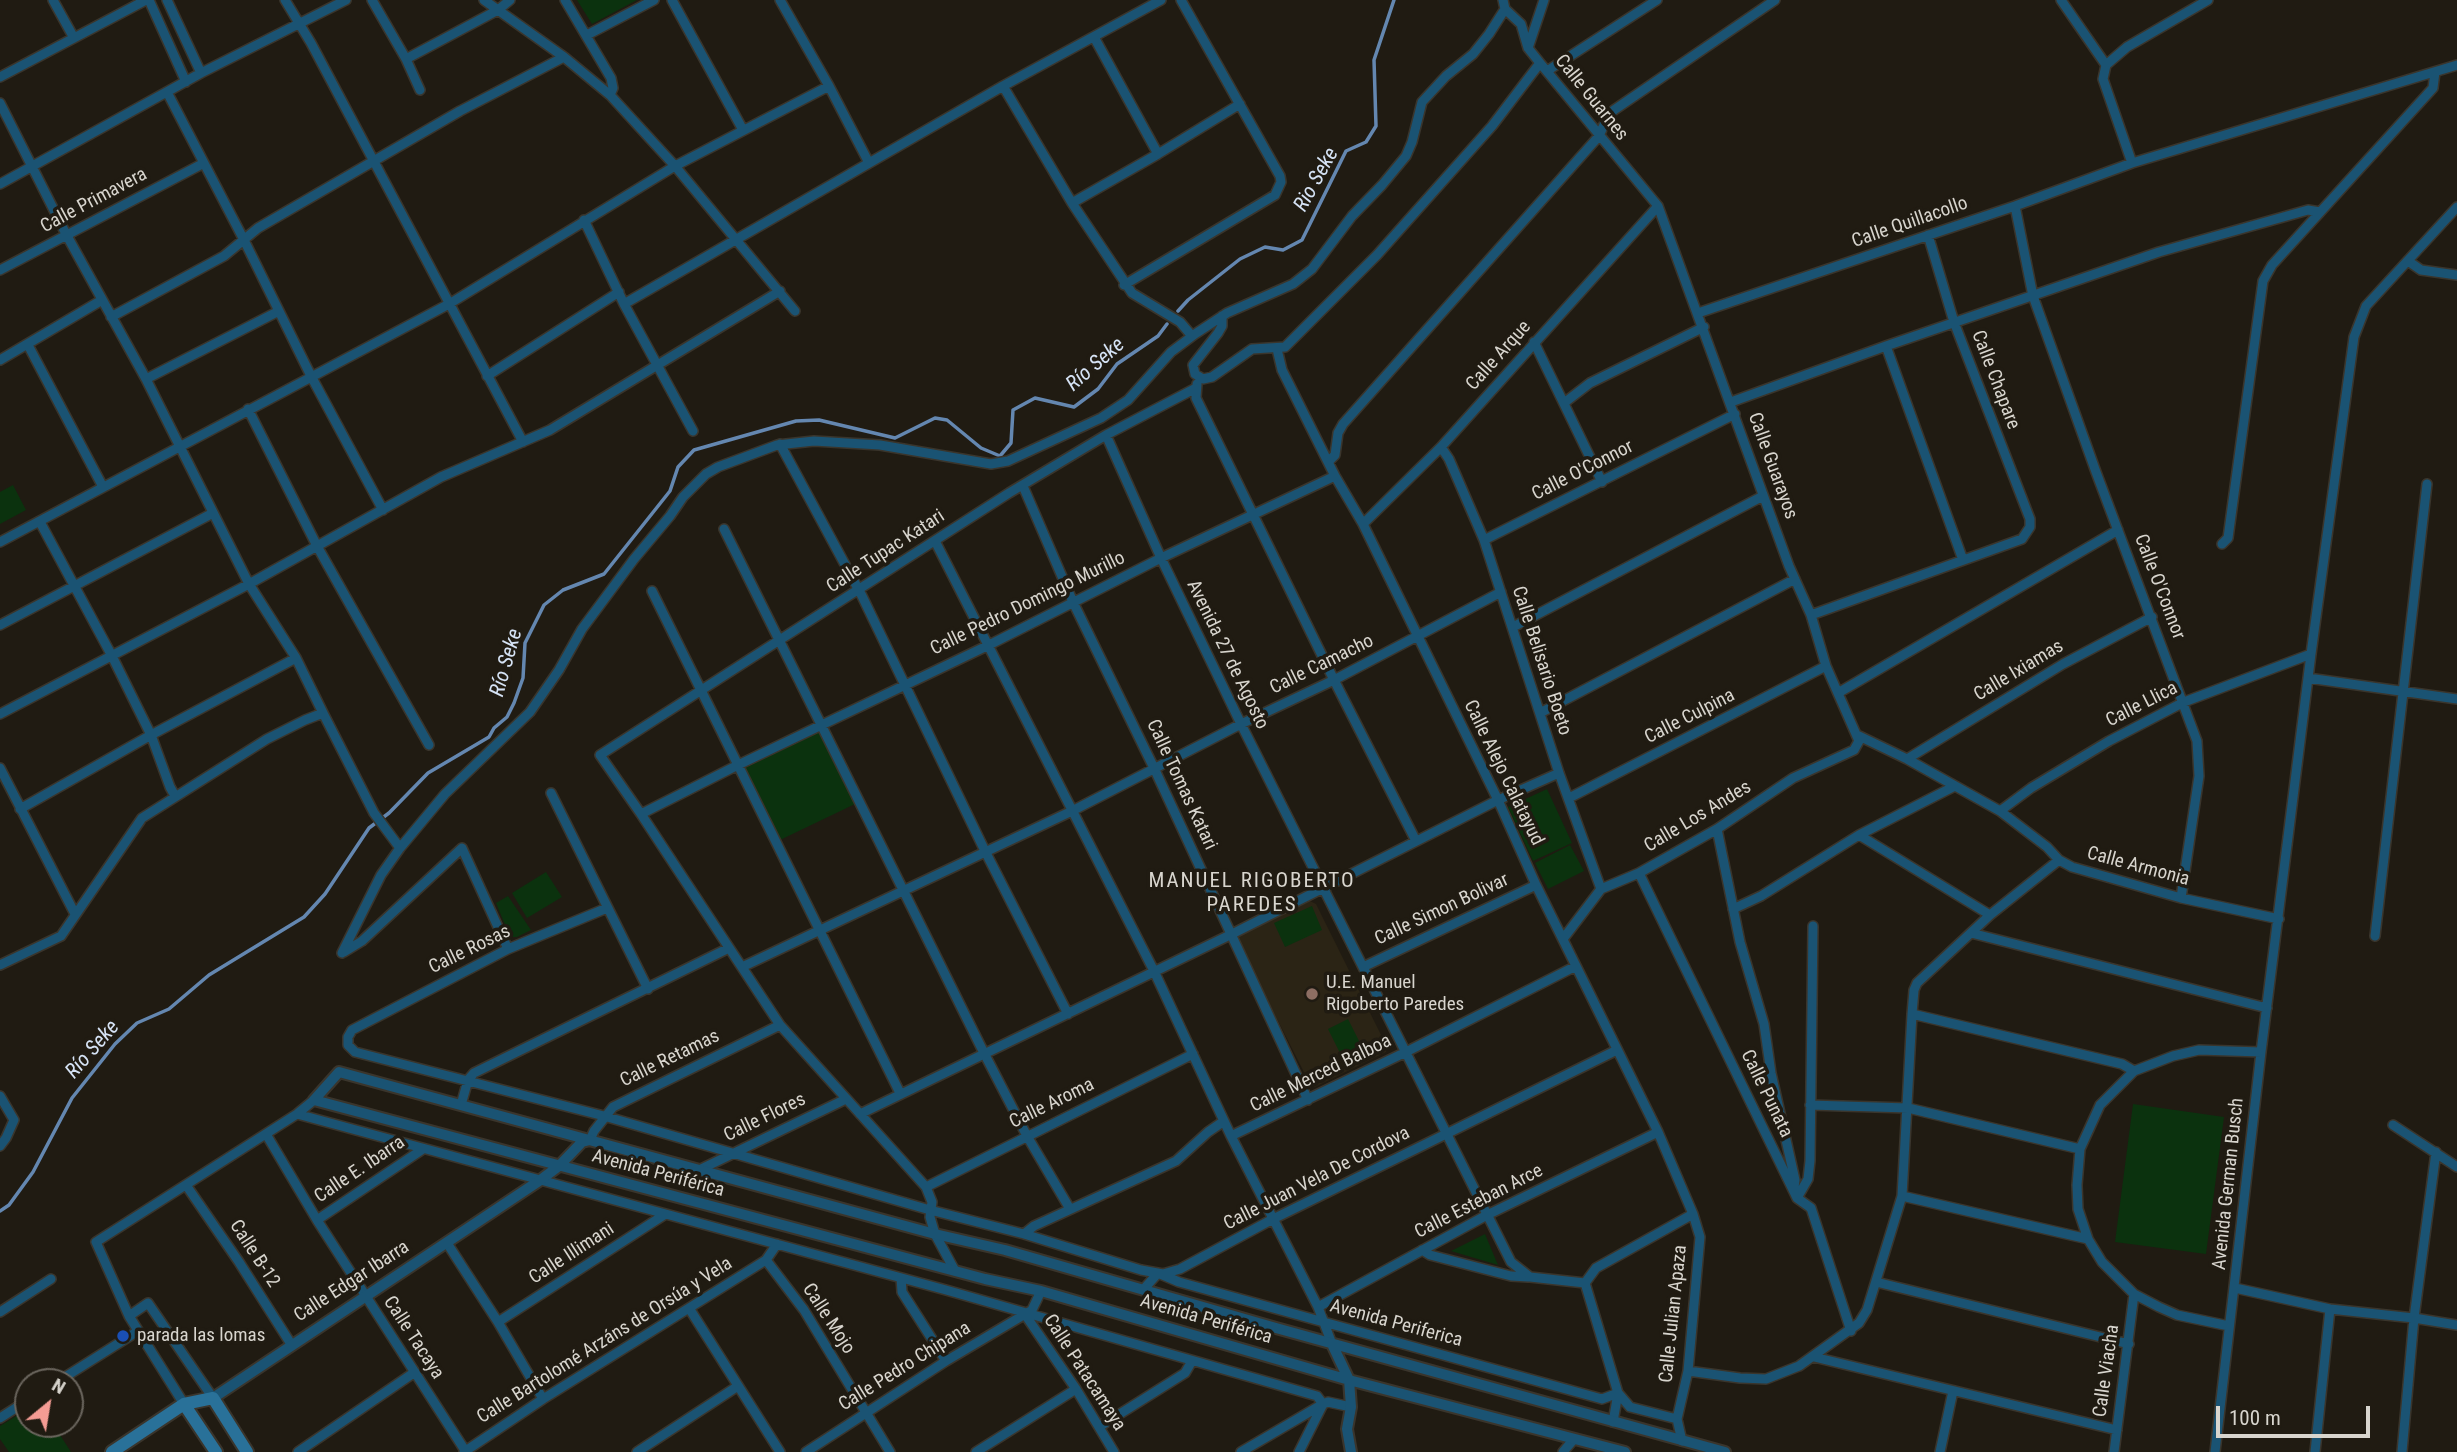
<!DOCTYPE html>
<meta charset="utf-8">
<style>
body{margin:0}
#map{position:relative;width:2457px;height:1452px;overflow:hidden;background:#201b12;font-family:"Roboto Condensed",sans-serif}
canvas{display:block}
.north{position:absolute;left:14px;top:1368px;width:70px;height:70px;box-sizing:border-box;background:#201b12;border:2px solid #6a655d;border-radius:50%;rotate:30deg;font-size:19px;font-weight:700;line-height:28px;text-align:center;color:#d8d5ce}
.north::after{content:'';display:block;margin:auto;width:24px;height:32px;background:#f59c94;clip-path:polygon(50% 0,100% 100%,50% 72%,0 100%)}
.scale{position:absolute;left:2216px;top:1406px;width:154px;height:32px;box-sizing:border-box;border:4px solid #d8d5ce;border-top:0;padding-left:9px;font-size:21px;line-height:24px;white-space:nowrap;color:#d8d5ce;-webkit-text-stroke:5px #201b12;paint-order:stroke}
</style>
<div id="map">
<canvas width="2457" height="1452"></canvas>
<div class="north">N</div>
<div class="scale">100 m</div>
</div>
<script>
const context = document.querySelector('canvas').getContext('2d');
context.lineJoin = 'round';
function fill(path, color) {
  context.fillStyle = color;
  context.fill(path, 'evenodd');
}
function poly(rows) {
  const path = new Path2D();
  for (const r of rows) {
    path.moveTo(r[0], r[1]);
    for (let i = 2; i < r.length; i += 2) path.lineTo(r[i], r[i + 1]);
  }
  return path;
}
function trace(path, color, width, dash) {
  context.strokeStyle = color;
  context.lineWidth = width;
  context.lineCap = dash ? 'butt' : 'round';
  context.setLineDash(dash || []);
  context.stroke(path);
}
function label(font, color, halo, rows, align = 'center') {
  context.font = font + ' "Roboto Condensed",sans-serif';
  context.lineWidth = 7;
  context.setLineDash([]);
  context.textBaseline = 'middle';
  context.strokeStyle = halo;
  context.fillStyle = color;
  for (const [text, x, y, turn = 0] of rows) {
    context.save();
    context.translate(x, y);
    context.rotate((+turn || 0) * Math.PI / 180);
    context.textAlign = isNaN(turn) ? turn : align;
    if (halo) context.strokeText(text, 0, 0);
    context.fillText(text, 0, 0);
    context.restore();
  }
}
const built = poly([
 [1310,901,1316,904,1387,1047,1386,1052,1315,1087,1311,1086,1237,940,1240,935]
]);
const green = poly([
 [577,0,637,0,592,24],
 [13,485,26,510,0,524,0,492],
 [819,732,855,804,780,840,745,768],
 [1547,789,1572,843,1533,861,1508,807],
 [1570,845,1584,871,1548,889,1535,863],
 [546,872,562,897,527,918,512,893],
 [508,896,531,930,517,937,510,937,496,903],
 [1312,906,1322,930,1285,947,1274,923],
 [1348,1019,1363,1049,1343,1059,1328,1029],
 [2133,1104,2224,1117,2206,1254,2115,1242],
 [1485,1234,1498,1265,1451,1251],
 [28,1409,28,1424,53,1424,71,1452,9,1452,0,1439,0,1426]
]);
const stream = poly([
 [1178,311,1188,300,1240,259,1265,247,1283,250,1302,240,1346,151,1366,142,1376,126,1374,60,1394,0],
 [0,1211,9,1205,33,1172,72,1098,115,1044,137,1023,169,1009,209,975,304,917,325,894,369,828,389,813,428,773,489,737,494,728,507,717,514,703,523,678,525,643,544,605,563,590,604,574,670,491,678,467,694,450,796,421,819,420,895,438,935,418,947,420,981,448,1000,456,1011,443,1013,410,1035,398,1074,407,1098,389,1117,364,1158,336,1167,324]
]);
const minor = poly([
 [53,0,74,38],
 [149,0,186,82],
 [167,0,201,73],
 [285,0,311,43,523,442],
 [372,0,406,59,498,10,510,0],
 [484,0,564,57,610,95,675,166,795,311],
 [565,0,611,78,613,88,610,95],
 [672,0,743,130],
 [780,0,829,86,869,163],
 [2061,0,2106,65],
 [1505,9,1521,24,1528,48,1540,63,1658,206,1789,566,1811,615,1826,666,1859,741,1854,750,1793,778,1717,829,1639,873,1601,889,1563,939],
 [587,35,654,0],
 [1094,37,1158,154],
 [1528,48,1544,0],
 [406,59,420,90],
 [1547,71,1657,0],
 [0,77,146,0],
 [1003,86,1072,203,1158,154,1240,104],
 [167,92,244,240,311,376,383,510],
 [0,103,66,234,146,379,249,584,296,658,323,713],
 [2132,163,2103,79,2106,65,2127,47,2208,0],
 [0,184,201,73,346,0],
 [1072,203,1132,293,1180,322,1192,336],
 [2015,206,2033,296,2096,472,2197,741,2199,776,2181,898],
 [584,220,624,304,693,431],
 [2408,261,2421,270,2457,275],
 [0,270,204,163],
 [1124,285,1275,195,1281,182,1280,176,1181,0],
 [624,304,1003,86,1161,0],
 [1698,313,2015,206,2132,163,2457,65],
 [1222,316,1222,326,1218,333,1193,365,1195,374,1203,379,1212,377,1252,349,1285,347,1377,255,1492,126,1540,63],
 [111,317,224,256,258,228,460,111,564,57],
 [1534,342,1602,482],
 [28,345,103,487],
 [1886,346,1963,560],
 [1277,349,1282,370,1335,476,1363,524,1498,800,1536,885,1658,1132,1693,1214,1700,1237,1688,1371,1677,1419],
 [0,360,102,300],
 [487,376,619,292],
 [146,379,279,311],
 [1197,384,1196,398,1334,680,1416,841],
 [1731,402,1886,346,2159,252,2308,210,2320,212],
 [1564,403,1590,383,1704,327],
 [248,409,317,546,429,745],
 [1106,435,1161,558,1241,724,1511,1262,1530,1277,1585,1283],
 [780,444,862,596,985,851,1068,1014],
 [1441,447,1449,459,1484,540,1559,773,1601,889],
 [1328,462,1335,455,1338,433,1343,424,1599,136,1607,118,1614,110,1775,0],
 [1023,486,1073,602,1154,768,1308,1100],
 [40,522,112,656,151,735,170,787,175,796],
 [1363,524,1441,447,1658,206],
 [724,529,984,1053,1027,1136,1070,1209],
 [1484,540,1735,414],
 [935,541,1154,971,1231,1136,1318,1307,1332,1344],
 [0,542,449,304,675,166,829,86],
 [2222,544,2228,538,2263,281,2272,265,2433,88,2435,72],
 [652,591,900,1093],
 [1811,615,2022,539,2030,527,2030,519,1954,322,1928,235],
 [0,625,213,513],
 [1513,627,1763,496],
 [2308,678,2457,699],
 [1838,693,2118,530],
 [1540,713,1795,579],
 [0,714,249,584,441,477,550,430,780,291],
 [1857,735,1907,759,2000,811,2047,847,2059,860,2072,867,2181,898,2279,919],
 [1907,759,2063,664,2152,617],
 [0,768,75,914],
 [551,793,648,989],
 [1569,798,1826,666],
 [20,809,151,735,296,658],
 [2000,811,2031,788,2109,741,2184,702,2311,654],
 [641,814,738,765,989,645,1161,558,1335,476],
 [1717,829,1740,942,1764,1024,1771,1073,1795,1180,1794,1188],
 [1859,835,1990,915],
 [1639,873,1797,1198,1811,1208,1851,1331],
 [607,908,508,949,352,1030,348,1037,348,1045,355,1052,604,1116,930,1210,1024,1234,1141,1270,1163,1274,1180,1269,1273,1219,1617,1050],
 [1733,909,1761,896,1859,835,1953,787],
 [1971,933,2267,1008],
 [2375,936,2427,484],
 [344,952,362,941,462,848,508,949],
 [342,953,381,875,400,848,445,794,530,712,559,670,582,629,634,559,670,516,683,497,706,474,718,467,777,445,814,441,880,445,991,464,1008,461,1101,418,1128,400,1171,352,1195,334,1227,313,1293,284,1312,269,1352,216,1382,185,1406,156,1412,142,1422,102,1446,76,1473,54,1489,34,1505,9,1503,0],
 [0,965,61,936,142,818,267,739,305,720,323,713,374,813,400,848],
 [742,967,1072,811,1241,724,1334,680,1501,592],
 [1363,967,1536,885],
 [1912,1014,2122,1064,2134,1071],
 [0,1096,14,1120,6,1138,0,1146],
 [461,1105,468,1080,474,1073,729,948],
 [1810,1105,1908,1108,2080,1149],
 [297,1114,946,1290,1317,1396,1323,1404,1241,1452],
 [860,1114,1232,934,1498,800,1559,773],
 [2393,1125,2457,1167],
 [266,1134,317,1220,466,1452],
 [1231,1136,1406,1052,1576,966],
 [590,1140,594,1131,613,1107,780,1025],
 [699,1170,846,1099],
 [186,1185,239,1262,291,1344],
 [926,1187,1193,1054],
 [1902,1196,2088,1239],
 [1797,1198,1808,1179,1810,1161,1813,926],
 [317,1220,423,1149],
 [1024,1234,1034,1226,1176,1161,1208,1132,1224,1121],
 [447,1243,498,1322,543,1399],
 [777,1244,766,1260,804,1310,890,1452],
 [1422,1250,1430,1255,1511,1276,1528,1277],
 [955,1271,935,1234,930,1217,932,1202,926,1187,780,1025,641,814,600,755,1009,493,1106,435,1196,388],
 [901,1278,902,1292,946,1361],
 [1876,1282,2129,1344],
 [1585,1283,1618,1393,1630,1407,1677,1419,1682,1441],
 [1585,1283,1596,1268,1693,1214],
 [2235,1288,2330,1309,2414,1318,2457,1325],
 [1143,1290,1158,1273,1179,1282,1602,1399,1618,1393,1613,1422],
 [1318,1307,1487,1215,1658,1132],
 [689,1308,780,1452],
 [0,1312,51,1279],
 [1024,1313,1076,1389,1114,1452],
 [129,1316,148,1303,213,1398],
 [498,1322,664,1215],
 [2229,1326,2177,1315,2159,1307,2134,1294,2102,1262,2088,1239,2078,1209,2077,1185,2080,1149,2100,1105,2134,1071,2173,1056,2199,1050,2261,1052],
 [1814,1357,2117,1430],
 [1688,1371,1740,1378,1766,1379,1799,1366,1859,1323,1867,1310,1902,1196,1912,1014,1914,990,1917,983,1990,915,2059,860],
 [57,1382,138,1331],
 [184,1404,129,1316,96,1242,297,1114,314,1100],
 [0,1418,28,1400],
 [1099,1427,1185,1373,1192,1361],
 [298,1452,415,1372],
 [464,1452,543,1399,766,1260],
 [637,1452,738,1386],
 [806,1452,946,1361,1032,1310,1041,1291],
 [976,1452,1076,1389],
 [1299,1452,1323,1404,1328,1402,1351,1407],
 [1563,1452,1574,1439],
 [1940,1452,1953,1391],
 [2114,1452,2134,1294],
 [2215,1452,2261,1052,2311,654,2354,337,2366,306,2457,207],
 [2315,1452,2330,1309],
 [2402,1452,2414,1318,2436,1152]
]);
const tertiary = poly([
 [1332,1344,1349,1380,1351,1407,1347,1429,1351,1452],
 [213,1398,539,1181,559,1166,582,1142,590,1140],
 [1625,1452,1349,1380,1041,1291,985,1279,314,1100,339,1072,935,1234,1005,1250,1276,1328,1725,1452]
]);
const secondary = poly([
 [184,1404,216,1452],
 [112,1452,184,1404,213,1398,247,1452]
]);
const markers = [
 [1312,994,7,"#8d6e63"],
 [123,1336,7,"#1a4fb4"]
];
const streetNames = [
 ["Calle Guarnes",1591,98,51],
 ["Calle Primavera",94,201,-28],
 ["Calle Quillacollo",1910,223,-19],
 ["Calle Arque",1499,356,-48],
 ["Calle Chapare",1995,380,69],
 ["Calle Guarayos",1772,466,70],
 ["Calle O'Connor",1583,471,-27],
 ["Calle Tupac Katari",886,552,-33],
 ["Calle O'Connor",2159,587,69],
 ["Calle Pedro Domingo Murillo",1028,604,-26],
 ["Avenida 27 de Agosto",1227,655,64],
 ["Calle Belisario Boeto",1541,661,72],
 ["Calle Camacho",1322,665,-26],
 ["Calle Ixiamas",2019,671,-31],
 ["Calle Llica",2142,705,-27],
 ["Calle Culpina",1690,717,-27],
 ["Calle Alejo Calatayud",1503,773,64],
 ["Calle Tomas Katari",1181,785,65],
 ["Calle Los Andes",1698,817,-31],
 ["Calle Armonia",2138,867,15],
 ["Calle Simon Bolivar",1442,910,-25],
 ["Calle Rosas",470,950,-26],
 ["Calle Retamas",670,1059,-26],
 ["Calle Merced Balboa",1321,1074,-26],
 ["Calle Punata",1766,1094,64],
 ["Calle Aroma",1052,1104,-26],
 ["Calle Flores",765,1118,-26],
 ["Calle E. Ibarra",360,1170,-34],
 ["Avenida Periférica",658,1174,15],
 ["Calle Juan Vela De Cordova",1317,1179,-27],
 ["Avenida German Busch",2229,1184,-84],
 ["Calle Esteban Arce",1479,1202,-27],
 ["Calle B-12",254,1254,57],
 ["Calle Illimani",572,1254,-33],
 ["Calle Edgar Ibarra",352,1282,-33],
 ["Calle Julian Apaza",1674,1314,-84],
 ["Calle Mojo",828,1319,57],
 ["Avenida Periférica",1206,1320,16],
 ["Avenida Periferica",1396,1324,15],
 ["Calle Tacaya",413,1338,57],
 ["Calle Bartolomé Arzáns de Orsúa y Vela",605,1341,-32],
 ["Calle Pedro Chipana",905,1367,-32],
 ["Calle Viacha",2107,1371,-82],
 ["Calle Patacamaya",1084,1373,57]
];
const poiNames = [
 ["U.E. Manuel",1326,983],
 ["Rigoberto Paredes",1326,1005],
 ["parada las lomas",137,1336]
];
const waterNames = [
 ["Rio Seke",1317,180,-61],
 ["Río Seke",1096,365,-41],
 ["Río Seke",507,663,-74],
 ["Río Seke",93,1050,-49]
];
const neighbourhoodNames = [
 ["MANUEL RIGOBERTO",1252,882],
 ["PAREDES",1252,906]
];
fill(built, '#2b2415');
fill(green, '#0b320e');
trace(stream, '#6487b0', 3.5);
trace(minor, '#3a352c', 12);
trace(tertiary, '#3a352c', 14);
trace(secondary, '#3a352c', 16);
trace(minor, '#1a5373', 9);
trace(tertiary, '#1a5373', 10);
trace(secondary, '#297199', 12);
for (const [x, y, r, color] of markers) {
  const dot = new Path2D();
  dot.arc(x, y, r, 0, 2 * Math.PI);
  context.fillStyle = color;
  context.fill(dot);
  trace(dot, '#201b12', 2.5);
}
label('19px', '#d8d5ce', '#201b12', streetNames);
label('19px', '#d8d5ce', '#201b12', poiNames, 'left');
label('italic 21px', '#d6e3f5', '#201b12', waterNames);
context.letterSpacing = '2px';
label('21px', '#d8d5ce', '#201b12', neighbourhoodNames);
context.letterSpacing = '0px';
</script>
